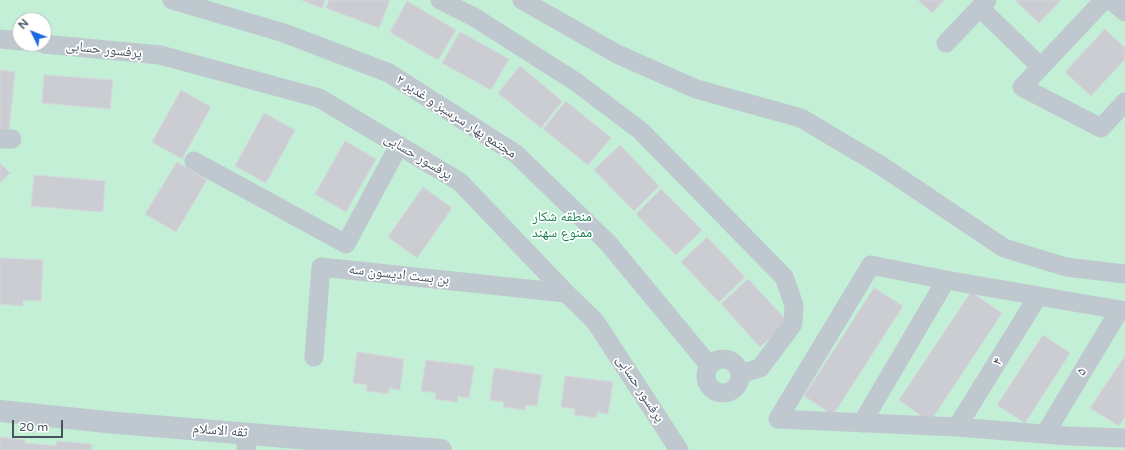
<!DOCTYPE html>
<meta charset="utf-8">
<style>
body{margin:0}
#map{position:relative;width:1125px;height:450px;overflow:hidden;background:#f3f1f1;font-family:"Varela Round",sans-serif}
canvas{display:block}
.north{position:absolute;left:12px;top:12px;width:40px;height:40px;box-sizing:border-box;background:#fff;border:1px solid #b6babf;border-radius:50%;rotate:313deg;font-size:11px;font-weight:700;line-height:16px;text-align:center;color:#49535e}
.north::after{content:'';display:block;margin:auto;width:14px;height:18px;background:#1e68e1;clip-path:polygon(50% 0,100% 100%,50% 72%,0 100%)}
.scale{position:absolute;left:12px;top:420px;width:51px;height:18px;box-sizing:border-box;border:2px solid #49535e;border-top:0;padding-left:5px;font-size:12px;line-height:14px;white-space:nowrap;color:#49535e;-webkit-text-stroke:3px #fff;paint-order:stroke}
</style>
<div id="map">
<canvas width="1125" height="450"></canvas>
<div class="north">N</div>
<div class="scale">20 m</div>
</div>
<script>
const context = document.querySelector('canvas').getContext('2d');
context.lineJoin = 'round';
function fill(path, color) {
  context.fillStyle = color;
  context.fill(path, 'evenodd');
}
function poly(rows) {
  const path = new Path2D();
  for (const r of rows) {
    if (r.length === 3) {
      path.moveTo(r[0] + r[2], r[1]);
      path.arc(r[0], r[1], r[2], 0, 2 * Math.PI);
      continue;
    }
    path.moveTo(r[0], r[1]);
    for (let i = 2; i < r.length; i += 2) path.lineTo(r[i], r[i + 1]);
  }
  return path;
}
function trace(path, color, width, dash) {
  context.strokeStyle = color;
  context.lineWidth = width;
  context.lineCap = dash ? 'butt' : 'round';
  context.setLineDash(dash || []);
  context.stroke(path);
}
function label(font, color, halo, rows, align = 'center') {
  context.font = font + ' "Varela Round","Noto Naskh Arabic",sans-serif';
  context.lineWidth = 3.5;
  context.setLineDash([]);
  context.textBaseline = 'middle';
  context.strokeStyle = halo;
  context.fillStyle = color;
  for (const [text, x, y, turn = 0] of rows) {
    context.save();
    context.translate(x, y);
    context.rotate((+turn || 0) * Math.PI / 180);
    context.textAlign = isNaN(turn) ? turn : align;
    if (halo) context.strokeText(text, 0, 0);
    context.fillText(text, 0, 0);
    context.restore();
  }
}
const green = poly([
 [0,0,1125,0,1125,450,0,450],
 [20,20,44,20,44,44,20,44]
]);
const building = poly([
 [301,0,325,0,322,8,301,0],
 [329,0,390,0,379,28,326,8,329,0],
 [918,0,944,0,932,13,918,0],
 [1015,0,1061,0,1039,23,1015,0],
 [407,1,456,30,438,60,390,32,407,1],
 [1105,29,1125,48,1125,59,1091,96,1065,72,1105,29],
 [460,32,509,59,491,90,442,63,460,32],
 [520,66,562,101,541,128,498,93,520,66],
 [0,70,15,72,9,131,0,130,0,70],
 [44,75,113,80,110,109,42,103,44,75],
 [181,90,211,107,182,159,152,142,181,90],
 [566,101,611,138,588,165,543,129,566,101],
 [264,113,295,130,266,183,235,166,264,113],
 [345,141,376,159,346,212,315,194,345,141],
 [620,145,659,186,634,211,594,170,620,145],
 [177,162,207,180,176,232,145,214,177,162],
 [0,163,10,173,0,183,0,163],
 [34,175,105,181,103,212,31,206,34,175],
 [423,187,452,208,417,258,388,237,423,187],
 [661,189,702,230,676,255,636,214,661,189],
 [707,237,745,277,719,302,681,262,707,237],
 [0,258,43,260,41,301,23,300,23,306,0,304,0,258],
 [748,279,788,322,760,347,721,304,748,279],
 [874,288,903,306,833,415,804,396,874,288],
 [971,292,1002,313,930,422,899,400,971,292],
 [1043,335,1070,353,1025,423,997,405,1043,335],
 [357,352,404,359,400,390,389,388,388,394,366,391,367,385,353,383,357,352],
 [1125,356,1125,417,1119,426,1090,408,1125,356],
 [426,360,474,366,469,398,458,396,457,402,435,399,436,393,421,391,426,360],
 [494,368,542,375,537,406,526,405,525,410,503,407,504,402,490,400,494,368],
 [565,376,613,382,608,414,597,412,596,418,574,415,575,409,561,407,565,376],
 [0,437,25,440,25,443,56,446,57,441,92,444,91,450,0,450,0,437]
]);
const minor = poly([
 [172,0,284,33,389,73,516,154,608,243,709,365],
 [440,0,474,17,576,82,641,131,784,277,794,305,793,324,760,368,740,374],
 [522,0,617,54,696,89,801,118,880,165,1004,248,1066,267,1125,274],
 [1104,0,1022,87,1101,128,1125,102],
 [1111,0,1125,12],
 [980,8,1041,67],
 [0,39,20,41],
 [946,43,987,0],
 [44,44,160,55,319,98,460,182,566,293,595,321,679,450],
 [0,139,12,139],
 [194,161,346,244,399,145],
 [1125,311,946,280,871,265,778,419,957,427,1068,436,1125,438],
 [314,357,321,267,566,293],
 [723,376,17],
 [862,423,946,280],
 [957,427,1038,296],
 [1045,434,1119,311],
 [246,450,247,433]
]);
const tertiary = poly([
 [0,411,106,422,441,450]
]);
const streetNames = [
 ["پرفسور حسابی",104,50,6],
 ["مجتمع بهار سرسبز و غدیر ۲",456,117,33],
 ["پرفسور حسابی",418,157,31],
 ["بن بست ادیسون سه",399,275,6],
 ["۴",998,362,-58],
 ["۵",1082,372,-59],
 ["پرفسور حسابی",640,389,57],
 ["ثقه الاسلام",220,431,4]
];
const parkNames = [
 ["منطقه شکار",562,217],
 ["ممنوع سهند",562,233]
];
fill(green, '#c2efd6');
fill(building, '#cbcdd3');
trace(building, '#d5d7dc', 1);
trace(minor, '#bfc8cf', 19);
trace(tertiary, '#bfc8cf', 22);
label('14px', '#49535e', '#fff', streetNames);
label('14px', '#1a8053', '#fff', parkNames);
</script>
